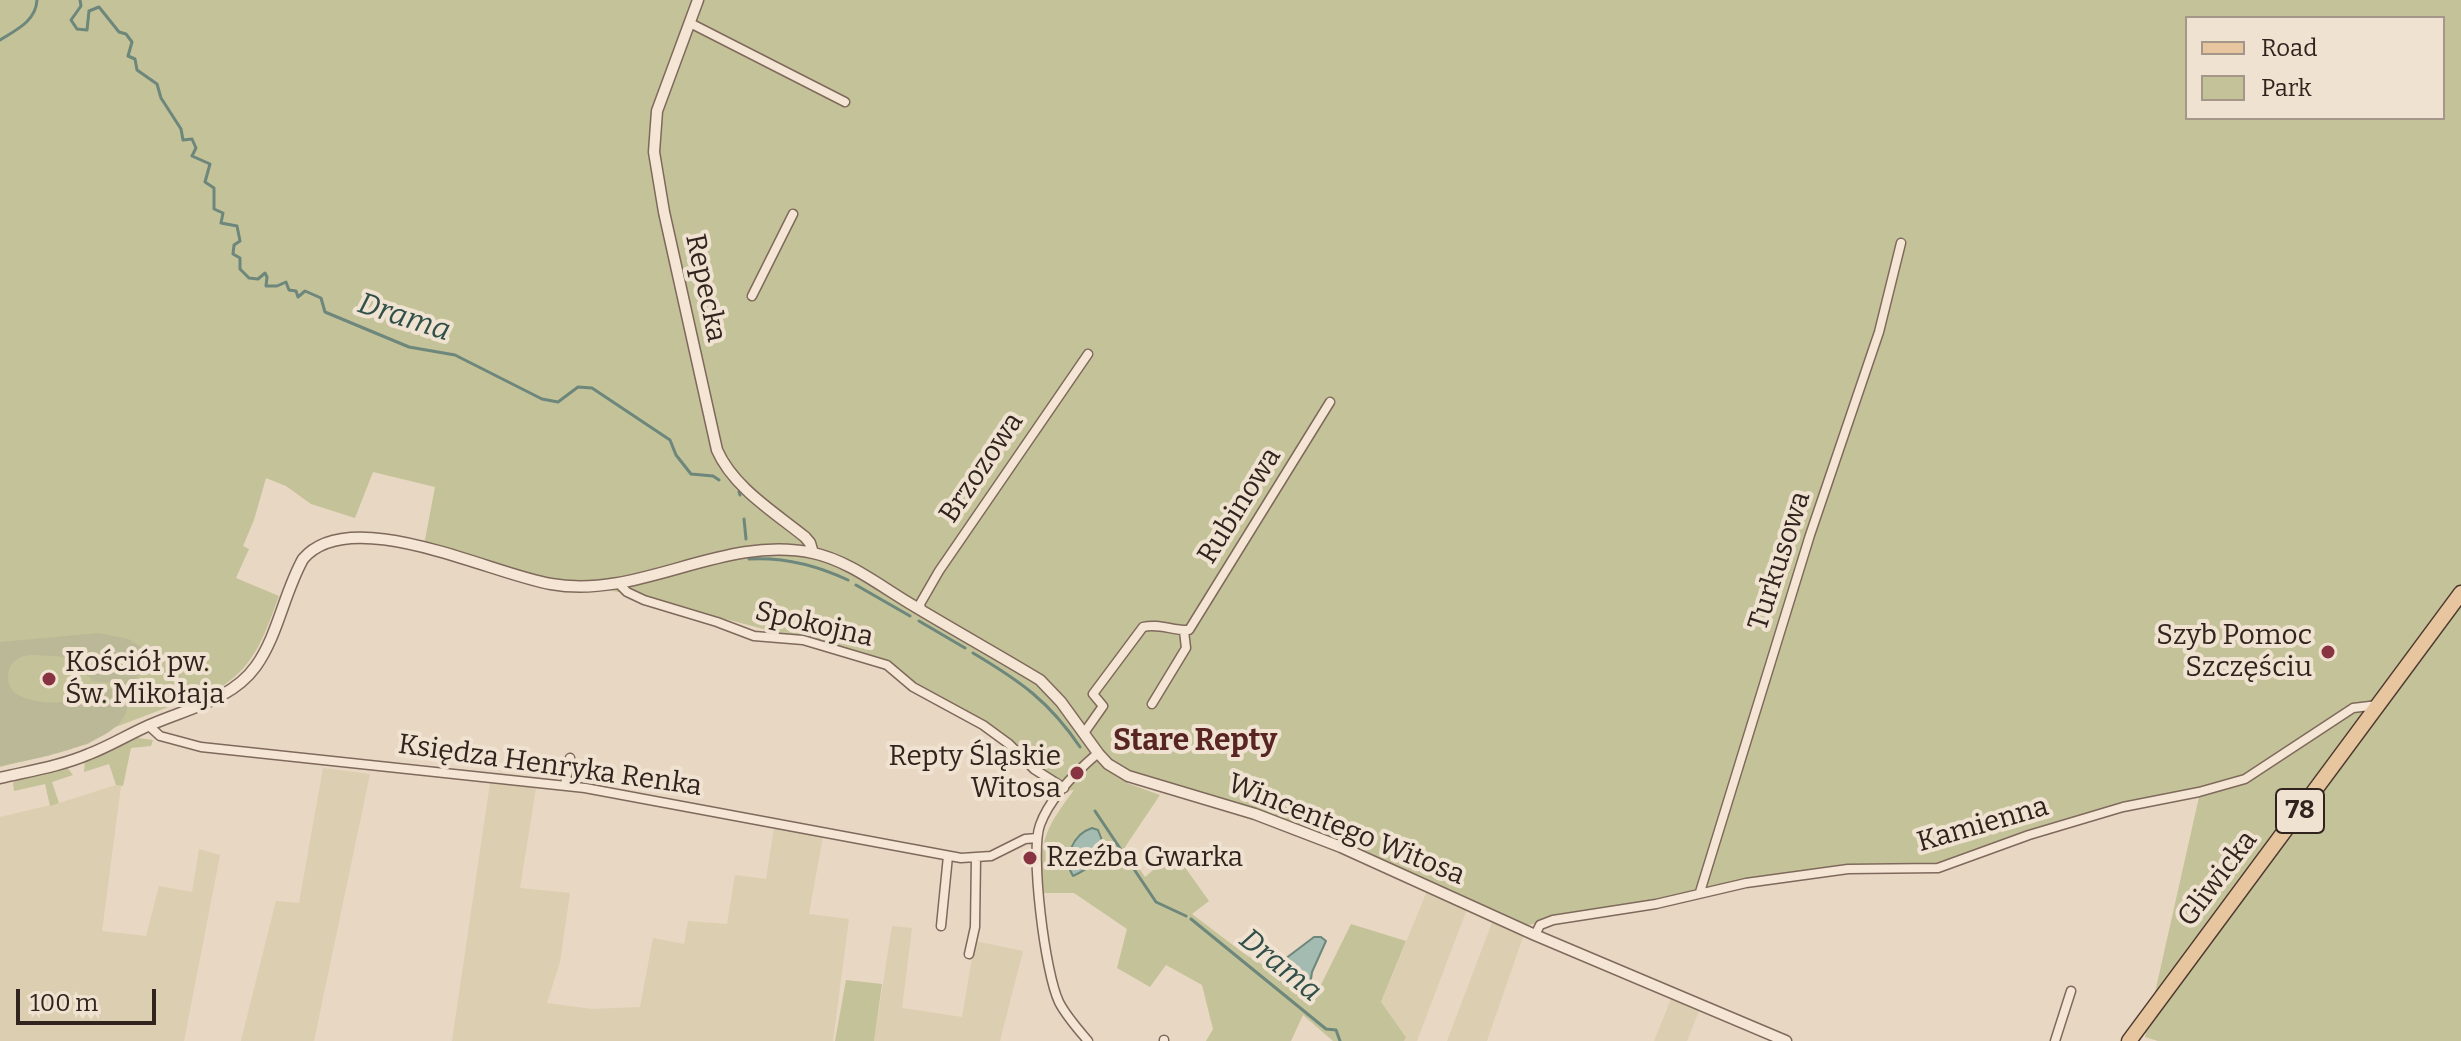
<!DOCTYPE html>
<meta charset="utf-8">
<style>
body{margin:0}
#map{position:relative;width:2461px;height:1041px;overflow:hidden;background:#e8d7c2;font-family:Bitter,serif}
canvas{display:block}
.legend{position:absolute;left:2185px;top:16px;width:260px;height:104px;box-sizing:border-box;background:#f0e2d1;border:2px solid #a49689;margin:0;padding:10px 14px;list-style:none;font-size:24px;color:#31241e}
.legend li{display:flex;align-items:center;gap:16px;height:40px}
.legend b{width:40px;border:2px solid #a49689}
.scale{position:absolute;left:16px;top:989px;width:140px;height:36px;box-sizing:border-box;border:4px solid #31241e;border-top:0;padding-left:10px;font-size:24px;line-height:28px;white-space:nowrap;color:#31241e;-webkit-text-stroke:6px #f0e2d1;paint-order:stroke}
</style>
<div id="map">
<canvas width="2461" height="1041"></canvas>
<ul class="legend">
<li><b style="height:10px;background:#e7c59e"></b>Road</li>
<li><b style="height:22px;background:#c4c298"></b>Park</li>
</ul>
<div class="scale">100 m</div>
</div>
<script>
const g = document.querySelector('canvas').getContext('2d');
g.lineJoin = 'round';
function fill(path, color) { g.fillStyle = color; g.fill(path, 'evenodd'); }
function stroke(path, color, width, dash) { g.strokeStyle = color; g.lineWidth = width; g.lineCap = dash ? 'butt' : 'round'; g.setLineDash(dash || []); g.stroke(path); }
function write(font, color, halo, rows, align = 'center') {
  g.font = font + ' Bitter,serif'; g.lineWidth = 8; g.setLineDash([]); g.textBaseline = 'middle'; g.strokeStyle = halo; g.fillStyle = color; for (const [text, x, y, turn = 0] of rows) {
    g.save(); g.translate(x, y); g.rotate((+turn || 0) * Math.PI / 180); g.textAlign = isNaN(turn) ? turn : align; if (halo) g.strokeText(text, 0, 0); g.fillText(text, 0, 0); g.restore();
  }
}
fill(new Path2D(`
 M323,768L370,774L314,1041H241L276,901L299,903Z
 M490,783L536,788L520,888L570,893L560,962L547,1003L592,1009L640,1007L653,938L684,944L688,921L727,924L735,875L766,879L774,828L823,836L809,914L849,919L833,1041H452Z
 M116,785L121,786L102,931L146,936L159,886L192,892L199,849L220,855L184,1041H0V817L59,803Z
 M1427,891L1467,909L1417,1041H1404L1406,1036L1381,1003Z
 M1493,920L1524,934L1487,1041H1447Z
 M892,926L912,928L902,1008L962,1017L975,941L1023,951L1000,1041H874Z
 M1671,999L1699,1011L1687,1041H1654Z`), '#dcceb1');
fill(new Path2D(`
 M0,0H2461V1041H2158L2145,1037L2199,797L2089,819L1948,867L1842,871L1786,877L1674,900L1528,925L1426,882L1149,780L1127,783L1160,795L1125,847L1145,877L1174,852L1209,901L1192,914L1246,955L1270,969L1312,1003L1351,924L1406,941L1381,1002L1406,1037L1404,1041H1333L1303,1015L1291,1041H1206L1213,1029L1202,985L1166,965L1150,987L1117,968L1127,929L1074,893H1044C1037,843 1045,829 1074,790L1066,791L970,718L892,673L824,645L631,594L558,582L424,545L435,487L373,472L355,518L311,504L286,486L266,478L254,520L243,546L249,549L236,578L279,596C265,633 256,665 221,687L113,728L88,744L0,767ZM2187,18H2443V118H2187Z
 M138,738L153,740L151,746L131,748L123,786L116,785L109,764L84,772L85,760L130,739Z
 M66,766L73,775L52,782L59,803L50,806L45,784L14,791L13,783L19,779Z
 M846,980L882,984L874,1041H835Z`), '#c4c298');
fill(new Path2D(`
 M99,633L128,639L141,647L145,663L133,685L92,681C83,665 72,656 52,656C44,656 29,653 21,657C4,664 4,689 20,696C41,705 75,707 90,688L129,690C128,697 128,708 125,715C110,746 31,760 0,766V642Z`), '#bab896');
const water = new Path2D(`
 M1092,828L1098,830L1105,848C1099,861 1086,870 1073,876C1062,859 1073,834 1092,828Z
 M1314,937H1321L1326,941L1312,972L1310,986L1302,988L1281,968V962Z`);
fill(water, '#a4bbb1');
stroke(water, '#6d877c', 2);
stroke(new Path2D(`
 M80,0L81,6L71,20L77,29L87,30L89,11L99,7L119,32L126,34L132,42L128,56L135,59L137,70L157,84L161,98L181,129L183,140L192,139L196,148L192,156L210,164L205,182L214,188V209L223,213L221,223L237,226L240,241L234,245L233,254L240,258V269L249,278L258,279L265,273L267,277L266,286H277L286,282L289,290L296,291L298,297L305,291L321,298L325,312L409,347L455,355L542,399L558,402L578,387L592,388L670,440L676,455L691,474L713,476L719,480
 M0,40C16,30 36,21 37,0
 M739,492L740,495
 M744,519L746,539
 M749,559C784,557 816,565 848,580
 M856,585L910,616
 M919,621L965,648
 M973,653C1020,681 1049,701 1080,747
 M1095,811L1156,902L1186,916
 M1191,919L1326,1029L1336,1030L1340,1041`), '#6d877c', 3);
const minor = new Path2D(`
 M690,23L845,102
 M752,296L793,214
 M619,584L627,592L644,600L717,622L754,636L803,640L887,665L913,687L983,725L1009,744L1034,769L1064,788
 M921,610L920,604L939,571L1088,354
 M1152,704L1186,648L1184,631
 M148,725L160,736L201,747L585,788L961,858L991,856L1025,839L1037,838
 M1084,733L1103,706L1093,694L1143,627C1159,623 1173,631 1189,630L1330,402
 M565,785L570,758
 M1700,892L1810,535L1879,332L1901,243
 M941,926L948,856
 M1535,935L1540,925L1553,920L1656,904L1746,883L1848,869L1938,868L2029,835L2123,807L2199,792L2245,779L2353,708L2378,705
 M969,954L975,927L976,858
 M1088,1041C1078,1029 1066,1016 1059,1002C1045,973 1030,853 1040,825C1050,797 1077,771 1098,753
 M1164,1041V1040
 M2055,1041L2071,991`);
const tertiary = new Path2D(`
 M698,0L657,111L654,152L664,212L717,450C733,487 774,512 805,537L810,543L813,553
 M0,778C30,771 61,766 89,754C110,746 129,734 150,725C186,709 232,700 256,666C278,635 284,593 303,559C350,503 491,574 551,584C640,600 722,534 813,553C847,560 879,585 909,603C952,629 997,654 1040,680L1061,702L1098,753L1108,764L1128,776L1255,814L1341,847L1535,935L1786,1041`);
const primary = new Path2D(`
 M2129,1041L2461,593`);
stroke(minor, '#7f695c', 11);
stroke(tertiary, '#7f695c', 13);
stroke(primary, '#4d3930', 17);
stroke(minor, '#f4e5d4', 8);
stroke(tertiary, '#f4e5d4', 10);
stroke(primary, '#e7c59e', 14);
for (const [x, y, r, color] of [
 [2328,652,8,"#873341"],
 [49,679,8,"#873341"],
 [1077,773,8,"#873341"],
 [1030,858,8,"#873341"]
]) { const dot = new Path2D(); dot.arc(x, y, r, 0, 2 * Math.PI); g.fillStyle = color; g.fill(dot); stroke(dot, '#f0e2d1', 3); }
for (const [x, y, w] of [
 [2300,811,48]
]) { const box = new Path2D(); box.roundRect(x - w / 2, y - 22, w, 44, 6); g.fillStyle = '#f0e2d1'; g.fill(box); stroke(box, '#31241e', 2); }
write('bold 26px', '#31241e', null, [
 ["78",2300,811]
]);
write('28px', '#31241e', '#f0e2d1', [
 ["Repecka",705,288,78],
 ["Brzozowa",982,468,-56],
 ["Rubinowa",1240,506,-58],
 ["Turkusowa",1780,561,-72],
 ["Spokojna",814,625,13],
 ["Księdza Henryka Renka",550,766,8],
 ["Kamienna",1983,825,-16],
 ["Wincentego Witosa",1346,830,22],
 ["Gliwicka",2218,879,-53]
]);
write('28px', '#31241e', '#f0e2d1', [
 ["Szyb Pomoc",2312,636],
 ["Szczęściu",2312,668],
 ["Kościół pw.",65,663,"left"],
 ["Św. Mikołaja",65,695,"left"],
 ["Repty Śląskie",1061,757],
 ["Witosa",1061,789],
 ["Rzeźba Gwarka",1046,858,"left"]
], 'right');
write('italic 30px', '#2f4f48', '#f0e2d1', [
 ["Drama",404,318,18],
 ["Drama",1280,966,39]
]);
write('bold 30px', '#582523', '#f0e2d1', [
 ["Stare Repty",1195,742]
]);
</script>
